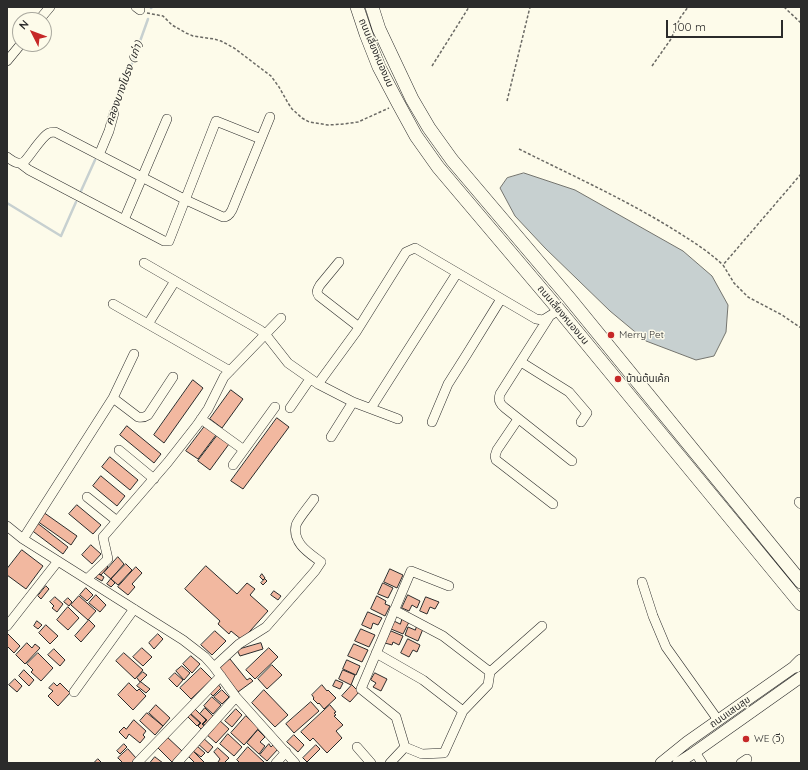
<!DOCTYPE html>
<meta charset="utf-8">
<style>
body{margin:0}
#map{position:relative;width:808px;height:770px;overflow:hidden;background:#fdfbea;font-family:Quicksand,sans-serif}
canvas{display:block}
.frame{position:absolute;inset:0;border:8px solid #2b2b2b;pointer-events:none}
.north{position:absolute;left:12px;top:12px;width:40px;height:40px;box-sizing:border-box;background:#fdfbea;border:1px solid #a9a89e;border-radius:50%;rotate:312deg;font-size:11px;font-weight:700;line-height:16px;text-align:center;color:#2b2b2b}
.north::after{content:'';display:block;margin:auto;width:14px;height:18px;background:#c62828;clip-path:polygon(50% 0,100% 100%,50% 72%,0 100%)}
.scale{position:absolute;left:666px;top:20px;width:117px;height:18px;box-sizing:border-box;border:2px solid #2b2b2b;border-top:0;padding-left:5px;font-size:12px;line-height:14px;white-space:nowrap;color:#2b2b2b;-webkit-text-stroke:3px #fdfbea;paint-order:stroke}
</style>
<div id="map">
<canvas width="808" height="770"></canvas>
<div class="frame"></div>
<div class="north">N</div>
<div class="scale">100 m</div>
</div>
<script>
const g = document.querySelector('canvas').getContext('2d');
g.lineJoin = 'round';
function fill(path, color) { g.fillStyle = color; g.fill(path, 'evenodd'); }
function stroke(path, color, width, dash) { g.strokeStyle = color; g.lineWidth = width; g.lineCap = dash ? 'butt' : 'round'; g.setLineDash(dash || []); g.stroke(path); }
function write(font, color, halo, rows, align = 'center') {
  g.font = font + ' Quicksand,"Noto Sans Thai",sans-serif'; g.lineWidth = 3; g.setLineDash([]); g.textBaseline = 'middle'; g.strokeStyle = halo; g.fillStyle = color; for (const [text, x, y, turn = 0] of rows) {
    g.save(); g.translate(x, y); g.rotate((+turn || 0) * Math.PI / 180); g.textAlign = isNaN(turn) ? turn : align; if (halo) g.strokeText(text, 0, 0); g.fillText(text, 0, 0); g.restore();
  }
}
const water = new Path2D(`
 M524,173L575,190L683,251L712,276L728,305L726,332L714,356L696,360L646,341L610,311L545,248L515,216L500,188L507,178Z`);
fill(water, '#c7d0d0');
stroke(water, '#74746e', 1);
stroke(new Path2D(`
 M151,8L152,7
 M115,111L148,19
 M81,191L95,160
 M7,203L61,236L76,202`), '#c7d0d0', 2.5);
const building = new Path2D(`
 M193,380L203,388L164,443L154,435Z
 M231,390L243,399L222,428L210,419Z
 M277,418L289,427L243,489L231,481Z
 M127,426L161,454L154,463L120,435Z
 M205,426L216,435L198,459L186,451Z
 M217,436L229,444L210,470L198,461Z
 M110,457L138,480L130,490L102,467Z
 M101,476L125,496L117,506L93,486Z
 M77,505L101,525L93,534L69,514Z
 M43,512L77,536L71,545L37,521Z
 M36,522L68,547L63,554L30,529Z
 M91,545L101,554L92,564L82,555Z
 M22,550L43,566L26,589L7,575V569Z
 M118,557L124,564L111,579L104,573Z
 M105,564L108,567L101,575L98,572Z
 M126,564L132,570L118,585L111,579Z
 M206,566L237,594L247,583L255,589L250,595L268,611L242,640L231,631L229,634L218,624L220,621L185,589Z
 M136,567L142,573L132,584L135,587L128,595L118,587Z
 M390,569L403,575L397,588L384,582Z
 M97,573L104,577L102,581L95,577Z
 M262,574L265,578L263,580L260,577Z
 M111,579L115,583L111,587L107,584Z
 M265,579L267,581L263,585L261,583Z
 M383,583L393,588L388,598L378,594Z
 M46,586L49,589L41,599L38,596Z
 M86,588L93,595L87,601L80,595Z
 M274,591L281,596L278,600L271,595Z
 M96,595L106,605L100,612L89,603Z
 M408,595L420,601L417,608L412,605L409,611L402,608Z
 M79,596L96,611L88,620L71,605Z
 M377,596L386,601L385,604L390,606L385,616L371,609Z
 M55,597L63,604L57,612L52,608L54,606L50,602Z
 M426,597L439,602L435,609L430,607L427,614L420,611Z
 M68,598L72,602L69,606L64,602Z
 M68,607L79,618L68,630L57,620Z
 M368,612L382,618L378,625L373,623L371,629L362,625Z
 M403,617L410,620L403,634L391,629L394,621L400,624Z
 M89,620L95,626L81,642L75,636Z
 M37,621L42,625L38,629L34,626Z
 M46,625L58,636L50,644L39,633Z
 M417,626L423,629L418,641L405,635L408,627L415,630Z
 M361,629L375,635L369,647L355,641Z
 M215,631L226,641L212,655L201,645Z
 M391,631L403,636L399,645L393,642L392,645L385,643Z
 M7,633L20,646L14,653L7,646Z
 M158,634L163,639L154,649L149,643Z
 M408,639L420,645L417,652L413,650L409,657L401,653Z
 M27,643L32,648L35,644L40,648L25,664L16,655Z
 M261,643L263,649L240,656L237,650Z
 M354,644L368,650L362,662L348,656Z
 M142,648L152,657L143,666L133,657Z
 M269,648L278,657L255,679L246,670Z
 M54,649L65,660L60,666L48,655Z
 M38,653L53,668L41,681L31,672L33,670L27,664Z
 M124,653L143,670L135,679L116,661Z
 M191,656L200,664L192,673L183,664Z
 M230,659L247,680L250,678L253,681L238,692L219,668Z
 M347,660L360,666L356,675L343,669Z
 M272,665L282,675L267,689L258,679Z
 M182,666L190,673L184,680L176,671Z
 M201,668L212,679L191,699L180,688Z
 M24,670L34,680L29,686L19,676Z
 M343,670L355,675L351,685L339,679Z
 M143,672L147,675L140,682L137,678Z
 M175,673L183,680L177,687L169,679Z
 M375,673L387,679L381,691L373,687L376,683L371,680Z
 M15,679L22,686L17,692L9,685Z
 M336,680L343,683L340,689L333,686Z
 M141,682L150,689L146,693L137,686Z
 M54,683L57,686L60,683L70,693L58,706L48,696L53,691L49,688Z
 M129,683L137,691L139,689L146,696L133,710L118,695Z
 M217,683L221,688L213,696L209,692Z
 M322,685L327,691L328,690L336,698L324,709L319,703L318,704L313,699L314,698L312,695Z
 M352,685L359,692L350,702L342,696Z
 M222,690L229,697L222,704L214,697Z
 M264,690L288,715L275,727L252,703Z
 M212,697L221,705L213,714L204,706Z
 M311,702L319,711L294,733L286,724Z
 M156,705L170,718L163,726L149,713Z
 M330,705L336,712L334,713L336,715L334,716L343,725L336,731L342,738L327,753L313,738L310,741L301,732Z
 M194,708L206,720L202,724L204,726L201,729L198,726L201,723L190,713Z
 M205,708L213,716L205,725L203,724L207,720L200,714Z
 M236,709L242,715L232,727L225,721Z
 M188,712L200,723L197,726L186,715Z
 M147,713L163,726L155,735L140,721Z
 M246,716L259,728L244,745L231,733Z
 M218,719L229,729L216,743L206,734Z
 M134,720L146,731L143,735L145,737L140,743L129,734L126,739L119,732L124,727L126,729Z
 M258,730L265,737L260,742L265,746L259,754L247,743Z
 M228,734L242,747L234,756L220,744Z
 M294,735L304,745L298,752L287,742Z
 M166,736L182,751L172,762L156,746Z
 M201,736L213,747L208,753L196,742Z
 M124,744L127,747L120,754L117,751Z
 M269,744L271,747L273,745L278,749L267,761L260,755Z
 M316,745L320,749L307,762L303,758Z
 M197,746L205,753L201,757L193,751Z
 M248,747L264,762L263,763H240L237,760Z
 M218,748L229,758L224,763H219L218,762L220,759L214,752Z
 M128,749L136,758L131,763H123L118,758Z
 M191,749L204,762L203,763H195L186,754Z
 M155,757L163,763H150Z
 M98,759L102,763H94Z`);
fill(building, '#f2b8a0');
stroke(building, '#2b2b2b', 1);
const minor = new Path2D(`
 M136,7L140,10
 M39,20L50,7
 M7,61L21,44
 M99,155L109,131L114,113
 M7,157C13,161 17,165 24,162C31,155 41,137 49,133C51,132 53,132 55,132L186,200L223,217C228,217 230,214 232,210L270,117
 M21,164L29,170L164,241H169L216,121L261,139
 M124,220L167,119
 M339,262L320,285C317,290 316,292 319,296L359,327
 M144,263L260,330L266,335L288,363L318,384L353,402L398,419
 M113,304L230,371
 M549,317L500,394C498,401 500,404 505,408L572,461
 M148,324L175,281
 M521,362L569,392L587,413L581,422
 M318,384L356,332L406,252L415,248L536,319L543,320L559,310
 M113,398L138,417C142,418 145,417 148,415L173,377
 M290,408L310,379
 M371,408L457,273
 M201,419L244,450
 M518,419L497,450L495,456L496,460L500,463L553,504
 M432,422L448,384L467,354L501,299
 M331,437L353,402
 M119,450L154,479
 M233,465L275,407
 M87,497L117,521
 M799,502L801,504
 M7,526L23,539L183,640L205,657L214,667L236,697L295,763
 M23,539L113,398L134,354
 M87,579L108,559L103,537L168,462L197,425L208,409L224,377L281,318
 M642,582L653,616L666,647L718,720
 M394,610L443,636L490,672
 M7,626L58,561
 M376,653L423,680L463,711
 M214,667L239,644L266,627L315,571L321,562C309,553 292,543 296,525C298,519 310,505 314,499
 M74,692L134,609
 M357,747L371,763
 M405,747L396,717L361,689L411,571L449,586
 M695,752L702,763
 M137,763L221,676
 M177,763L236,697
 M276,763L286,752
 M390,763L405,747L422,754L444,753L463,711L488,685L490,672L542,626
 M741,763L747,759`);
const major = new Path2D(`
 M661,763L687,742L801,662
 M678,763L695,752L801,677`);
const highway = new Path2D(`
 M357,7L366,34L379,67L398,103L416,136L438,167L559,310L801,604
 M372,7L379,29L412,99L429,128L452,160L570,299L801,582
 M796,666L801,661`);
stroke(minor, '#2b2b2b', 10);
stroke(major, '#2b2b2b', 12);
stroke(highway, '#2b2b2b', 14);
stroke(new Path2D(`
 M784,7L801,23
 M147,13L163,16L172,25L186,33L193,36L214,39L221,41L234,48L271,76L279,87L288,103L292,109L302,118L309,122L328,125L344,124L358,122L389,108
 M432,66L469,7
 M652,66L671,39L680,18L688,7
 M507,101L530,7
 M519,149C569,174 620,197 668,226C687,238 706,249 723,265
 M801,174L723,265L734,283L748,297L782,315L801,328`), '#6a6964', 1.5, [3, 2]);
stroke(minor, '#fdfbea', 9);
stroke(major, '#fdfbea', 11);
stroke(highway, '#fdfbea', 13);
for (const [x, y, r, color] of [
 [611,335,4,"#c62828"],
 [618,379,4,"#c62828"],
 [746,739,4,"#c62828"]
]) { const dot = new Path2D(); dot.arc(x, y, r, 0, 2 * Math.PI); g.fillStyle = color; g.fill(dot); stroke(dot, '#fdfbea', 1.5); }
write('10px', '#2b2b2b', '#fdfbea', [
 ["ถนนเลี่ยงหนองมน",376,53,67],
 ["ถนนเลี่ยงหนองมน",563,315,50],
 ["ถนนแสนสุข",730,712,-35]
]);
write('10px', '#2b2b2b', '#fdfbea', [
 ["Merry Pet",619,335],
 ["บ้านต้นเค้ก",626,379],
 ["WE (วี)",754,739]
], 'left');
write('italic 11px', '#2b2b2b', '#fdfbea', [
 ["คลองบางโปรง (เก่า)",124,83,-70]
]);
</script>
